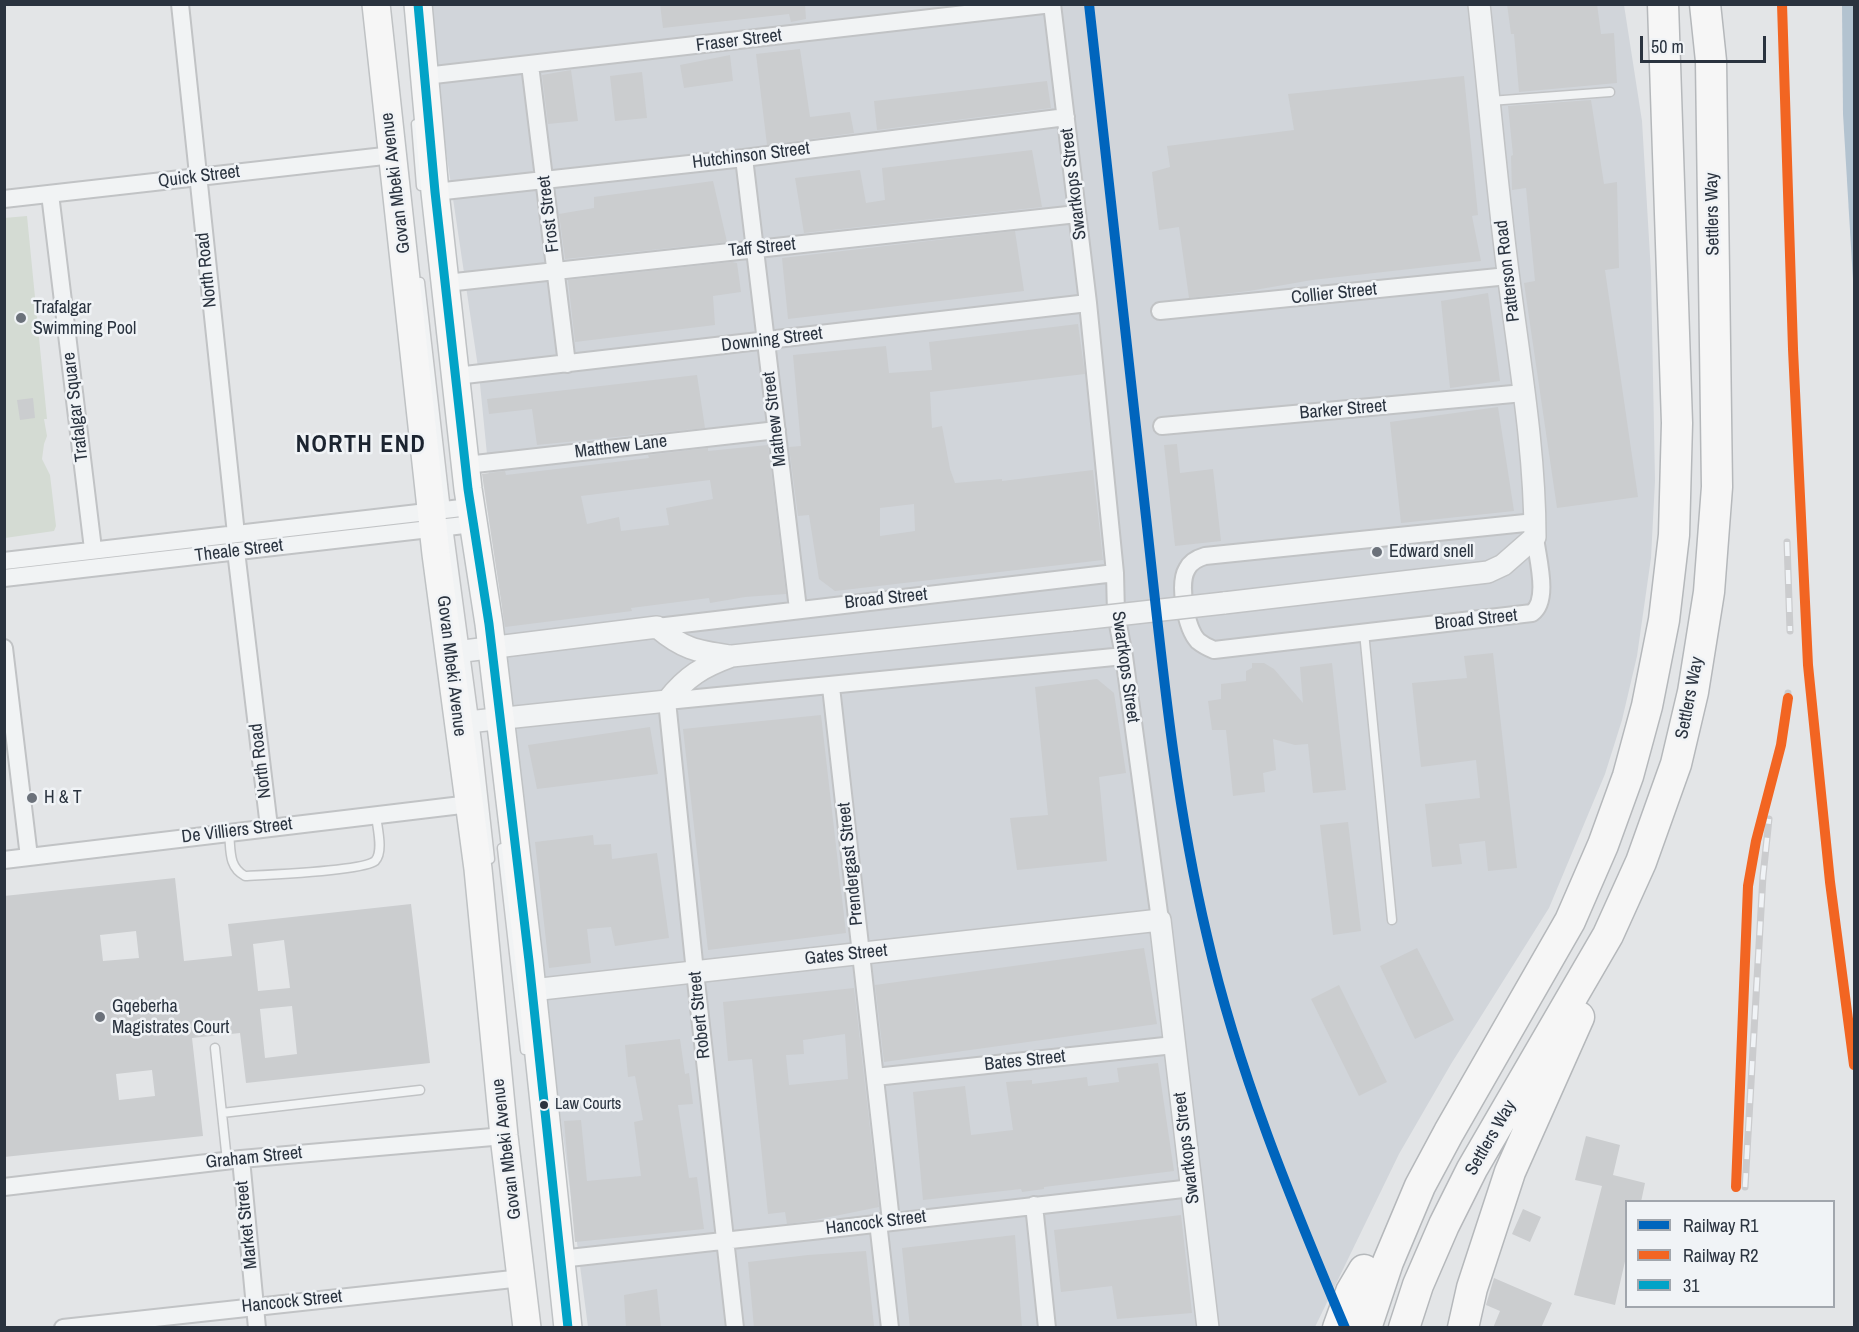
<!DOCTYPE html>
<style>
body{margin:0}
#map{position:relative;width:1859px;height:1332px;overflow:hidden;background:#e3e5e7;font-family:"Archivo Narrow",sans-serif}
canvas{display:block}
.frame{position:absolute;inset:0;border:6px solid #2a333f;pointer-events:none}
.legend{position:absolute;left:1625px;top:1200px;width:210px;height:108px;box-sizing:border-box;background:#f0f3f6;border:2px solid #a1a6ad;margin:0;padding:8px 10px;list-style:none;font-size:18px;color:#2a333f}
.legend li{display:flex;align-items:center;gap:12px;height:30px}
.legend b{width:30px;border:2px solid #a1a6ad}
.scale{position:absolute;left:1640px;top:36px;width:126px;height:27px;box-sizing:border-box;border:3px solid #2a333f;border-top:0;padding-left:8px;font-size:18px;line-height:21px;white-space:nowrap;color:#2a333f;-webkit-text-stroke:4px #f0f3f6;paint-order:stroke}
</style>
<div id="map">
<canvas width="1859" height="1332"></canvas>
<div class="frame"></div>
<ul class="legend">
<li><b style="height:8px;background:#0065bd"></b>Railway R1</li>
<li><b style="height:8px;background:#f26522"></b>Railway R2</li>
<li><b style="height:8px;background:#02a3c7"></b>31</li>
</ul>
<div class="scale">50 m</div>
</div>
<script>
const g = document.querySelector('canvas').getContext('2d');
g.lineJoin = 'round';
function fill(path, color) { g.fillStyle = color; g.fill(path, 'evenodd'); }
function stroke(path, color, width, dash) { g.strokeStyle = color; g.lineWidth = width; g.lineCap = dash ? 'butt' : 'round'; g.setLineDash(dash || []); g.stroke(path); }
function write(font, color, halo, rows, align = 'center') {
  g.font = font + ' "Archivo Narrow",sans-serif'; g.lineWidth = 5; g.setLineDash([]); g.textBaseline = 'middle'; g.strokeStyle = halo; g.fillStyle = color; for (const [text, x, y, turn = 0] of rows) {
    g.save(); g.translate(x, y); g.rotate((+turn || 0) * Math.PI / 180); g.textAlign = isNaN(turn) ? turn : align; if (halo) g.strokeText(text, 0, 0); g.fillText(text, 0, 0); g.restore();
  }
}
fill(new Path2D(`
 M428,5H1624L1642,121L1651,273L1655,481L1651,558L1637,656L1622,720L1605,774L1549,908L1451,1064L1399,1154L1315,1327H588L543,982L514,726L479,374L435,77Z`), '#d1d5da');
fill(new Path2D(`
 M27,216L47,419H44L47,436L44,444L42,459L50,475L56,526L54,531L5,538L4,218Z`), '#d4dbd3');
fill(new Path2D(`
 M1842,5H1854V297L1843,114Z`), '#b3c3d0');
fill(new Path2D(`
 M660,4H805L806,19L791,22L789,14L663,28Z
 M1507,4H1597L1601,34L1614,33L1617,83L1519,92L1514,34H1511Z
 M800,49L810,117L850,112L854,133L767,145L756,54Z
 M730,55L733,81L684,88L680,65Z
 M571,70L578,121L548,124L542,75Z
 M642,72L647,118L615,121L610,76Z
 M1464,76L1478,215L1472,216L1481,261L1312,280L1249,291L1189,298L1179,227L1159,230L1152,172L1170,167L1167,146L1294,130L1288,94Z
 M1047,81L1051,108L877,130L874,101Z
 M1591,100L1604,184L1617,182L1619,268L1605,270L1638,497L1557,508L1524,283L1535,281L1526,188L1512,190L1511,156L1513,155L1508,106Z
 M1032,150L1042,207L804,233L795,178L860,170L866,203L885,200L882,168Z
 M713,181L727,242L565,259L559,214L594,208V197Z
 M1015,231L1024,291L788,319L782,258Z
 M732,262L737,263L741,292L713,296L715,325L575,342L568,280Z
 M1488,293L1500,381L1450,388L1441,301Z
 M1078,324L1085,374L930,392L932,428L942,426L950,469L955,483L1002,479V481L1093,470L1103,560L835,591L819,579L809,515L798,516L789,447L801,446L793,355L886,346L889,373L932,370L929,342ZM914,504L915,531L880,536V508Z
 M697,375L705,428L537,445L532,409L489,414L487,399Z
 M33,398L35,418L20,420L17,400Z
 M1498,407L1514,511L1401,523L1390,422Z
 M1177,444L1180,473L1213,469L1221,541L1175,546L1164,445Z
 M768,445L786,594L745,597L710,603L709,598L631,608L632,611L505,627L482,474L505,471L506,475L649,458L648,455L708,448V451ZM710,480L713,499L666,508L669,525L621,531L619,517L587,524L581,496Z
 M1493,653L1517,868L1488,871L1485,841L1459,844L1462,864L1432,867L1425,804L1480,798L1476,760L1421,767L1412,683L1467,678L1464,656Z
 M1252,663H1264L1274,669L1303,703L1300,667L1332,663L1346,790L1313,793L1308,744L1295,745L1273,739L1276,770L1263,773L1265,792L1233,796L1226,730H1212L1208,701L1221,699V684L1246,681V671L1252,668Z
 M1097,679L1114,693L1126,773L1099,777L1107,861L1017,870L1010,818L1048,815L1035,687Z
 M821,715L846,933L708,950L683,729Z
 M650,727L658,774L537,789L528,745Z
 M1348,822L1361,931L1333,935L1320,825Z
 M593,835L594,845L611,844L612,859L657,853L669,938L615,946L611,927L587,929L591,963L549,968L535,842Z
 M175,878L184,961L232,956L228,924L411,904L430,1063L246,1083L240,1033L192,1038L203,1136L4,1157V896ZM136,931L139,958L103,961L100,935ZM284,940L290,988L258,991L253,944ZM292,1006L297,1054L265,1058L260,1009ZM152,1070L155,1096L119,1100L116,1074Z
 M1144,948L1157,1024L884,1062L875,985Z
 M1417,948L1454,1020L1415,1039L1380,966Z
 M1339,985L1387,1082L1359,1096L1311,999Z
 M854,988L879,1207L815,1220L787,1224L785,1212L768,1214L752,1059L728,1061L723,1002ZM845,1034L848,1079L789,1085L786,1055L804,1054L803,1040Z
 M680,1039L685,1074L689,1073L693,1104L678,1105L689,1178L697,1177L704,1229L575,1242L564,1121L581,1120L587,1181L641,1176L634,1122L643,1120L635,1076L628,1077L625,1045Z
 M1158,1063L1174,1171L1044,1187V1189L1022,1192L1021,1189L923,1200L913,1092L965,1086L971,1135L1013,1130L1006,1082L1032,1080V1084L1087,1077L1088,1086L1119,1082L1117,1068Z
 M1586,1136L1620,1145L1613,1175L1645,1183L1641,1202H1626V1257L1615,1305L1574,1295L1602,1186L1575,1180Z
 M1523,1209L1541,1217L1530,1242L1512,1234Z
 M1181,1215L1192,1313L1117,1319L1112,1286L1061,1292L1054,1230Z
 M1015,1235L1022,1328H910L902,1248Z
 M866,1251L874,1326L857,1328H754L748,1262L808,1255Z
 M1494,1278L1552,1303L1541,1328H1493L1500,1311L1486,1305Z
 M657,1289L661,1328H626L624,1295Z`), '#cbcdcf');
const service = new Path2D(`
 M1490,101L1610,92
 M416,124L421,186
 M420,282L446,511
 M448,526L477,742L490,859
 M1364,632L1392,920
 M229,833C231,850 228,867 245,876C265,875 363,871 375,861C384,852 377,827 376,815
 M502,848L525,1050
 M215,1048L227,1161
 M222,1113L420,1090`);
const minor = new Path2D(`
 M180,4L236,534
 M1052,4L1088,303L1115,573L1116,614L1124,656L1160,920
 M530,65L567,364
 M425,76L1052,4
 M744,158L798,609
 M435,192L744,158L1066,117
 M50,194L93,549
 M4,199L393,155
 M446,283L1077,214
 M1160,311L1508,276
 M456,376L1088,303
 M1162,426L1524,393
 M466,465L777,430
 M1535,522L1205,556C1198,558 1191,561 1187,569C1178,584 1186,628 1198,641C1203,645 1209,648 1214,650L1532,613C1550,600 1537,557 1535,537
 M236,551L269,827
 M4,561L470,507
 M4,578L473,524
 M657,627L1115,573
 M4,648L29,857
 M831,687L891,1221
 M4,860L470,804
 M875,1077L1174,1045
 M241,1159L257,1328
 M4,1187L241,1159L504,1136
 M1034,1205L1047,1328
 M878,1222L890,1328
 M560,1259C771,1237 981,1211 1192,1188
 M63,1328L522,1278
 M735,1328L695,972L667,701L1124,656`);
const tertiary = new Path2D(`
 M1224,603L1488,572L1503,565L1535,537C1535,451 1520,365 1509,280C1497,188 1489,96 1479,4
 M448,653L657,627C683,649 696,651 729,656
 M458,723L667,701C687,676 702,667 732,656L1072,620
 M532,990L1160,920L1208,1328`);
const primary = new Path2D(`
 M376,4L436,554L478,869L504,1136L527,1328
 M418,4L435,192L468,489L489,624L529,961L568,1328`);
const motorway = new Path2D(`
 M1338,1328L1351,1292L1364,1270
 M1366,1328L1388,1262L1420,1186L1449,1132L1570,921L1603,845L1628,776L1647,706L1664,620L1674,535L1677,423L1663,4
 M1404,1328L1418,1285L1444,1225L1472,1169L1608,935L1641,862L1676,764L1693,692L1709,592L1717,487L1711,61L1705,4
 M1463,1328L1472,1288L1510,1172L1579,1017`);
stroke(service, '#c1c3c5', 11);
stroke(minor, '#c1c3c5', 20);
stroke(tertiary, '#c1c3c5', 24);
stroke(primary, '#bfc2c4', 30);
stroke(motorway, '#b5b8bb', 33);
stroke(service, '#f1f3f4', 8);
stroke(minor, '#f1f3f4', 16);
stroke(tertiary, '#f1f3f4', 21);
stroke(primary, '#f6f6f6', 27);
stroke(motorway, '#f6f6f6', 30);
const rail = new Path2D(`
 M1782,4L1793,349L1808,665L1830,882L1854,1065
 M1787,542L1790,631
 M1736,1187L1748,886L1756,841L1781,745L1788,693
 M1745,1187L1763,876L1769,819`);
stroke(rail, '#cbccce', 7);
stroke(rail, '#f0f3f6', 4.5, [14]);
const tertiaryBridge = new Path2D(`
 M1072,620L1224,603`);
stroke(tertiaryBridge, '#c1c3c5', 24, []);
stroke(tertiaryBridge, '#f1f3f4', 21);
stroke(new Path2D(`
 M418,4L435,192L468,489L489,624L529,961L568,1328`), '#02a3c7', 9);
stroke(new Path2D(`
 M1089,4C1109,178 1127,352 1147,526C1162,663 1175,801 1207,936C1238,1072 1291,1200 1345,1328`), '#0065bd', 10);
stroke(new Path2D(`
 M1782,4L1793,349L1808,665L1830,882L1854,1065
 M1736,1187L1748,886L1756,841L1781,745L1788,698`), '#f26522', 10);
for (const [x, y, r, color] of [
 [21,318,6,"#6b717a"],
 [1377,552,6,"#6b717a"],
 [32,798,6,"#6b717a"],
 [100,1017,6,"#6b717a"],
 [544,1105,5,"#2a333f"]
]) { const dot = new Path2D(); dot.arc(x, y, r, 0, 2 * Math.PI); g.fillStyle = color; g.fill(dot); stroke(dot, '#f0f3f6', 2); }
write('16px', '#2a333f', '#f0f3f6', [
 ["Law Courts",555,1105]
], 'left');
write('18px', '#2a333f', '#f0f3f6', [
 ["Fraser Street",739,41,-7],
 ["Hutchinson Street",751,156,-7],
 ["Quick Street",199,177,-7],
 ["Govan Mbeki Avenue",396,183,-97],
 ["Swartkops Street",1074,184,-97],
 ["Frost Street",549,214,-97],
 ["Settlers Way",1713,214,-91],
 ["Taff Street",762,248,-6],
 ["North Road",207,270,-96],
 ["Patterson Road",1508,271,-97],
 ["Collier Street",1334,294,-6],
 ["Downing Street",772,340,-7],
 ["Trafalgar Square",76,407,-97],
 ["Barker Street",1343,410,-5],
 ["Mathew Street",775,419,-97],
 ["Matthew Lane",621,447,-7],
 ["Theale Street",239,551,-7],
 ["Broad Street",886,599,-6],
 ["Broad Street",1476,620,-6],
 ["Govan Mbeki Avenue",451,666,83],
 ["Swartkops Street",1125,667,82],
 ["Settlers Way",1690,698,-79],
 ["North Road",261,761,-97],
 ["De Villiers Street",237,831,-7],
 ["Prendergast Street",851,864,-96],
 ["Gates Street",846,955,-6],
 ["Robert Street",700,1015,-96],
 ["Bates Street",1025,1061,-6],
 ["Settlers Way",1491,1138,-60],
 ["Swartkops Street",1187,1148,-97],
 ["Govan Mbeki Avenue",507,1149,-97],
 ["Graham Street",254,1158,-6],
 ["Hancock Street",876,1223,-7],
 ["Market Street",247,1225,-96],
 ["Hancock Street",292,1302,-6]
]);
write('18px', '#2a333f', '#f0f3f6', [
 ["Trafalgar",33,308],
 ["Swimming Pool",33,329],
 ["Edward snell",1389,552],
 ["H & T",44,798],
 ["Gqeberha",112,1007],
 ["Magistrates Court",112,1028]
], 'left');
g.letterSpacing = '1.5px';
write('bold 24px', '#1c2430', '#f0f3f6', [
 ["NORTH END",361,446]
]);
g.letterSpacing = '0px';
</script>
